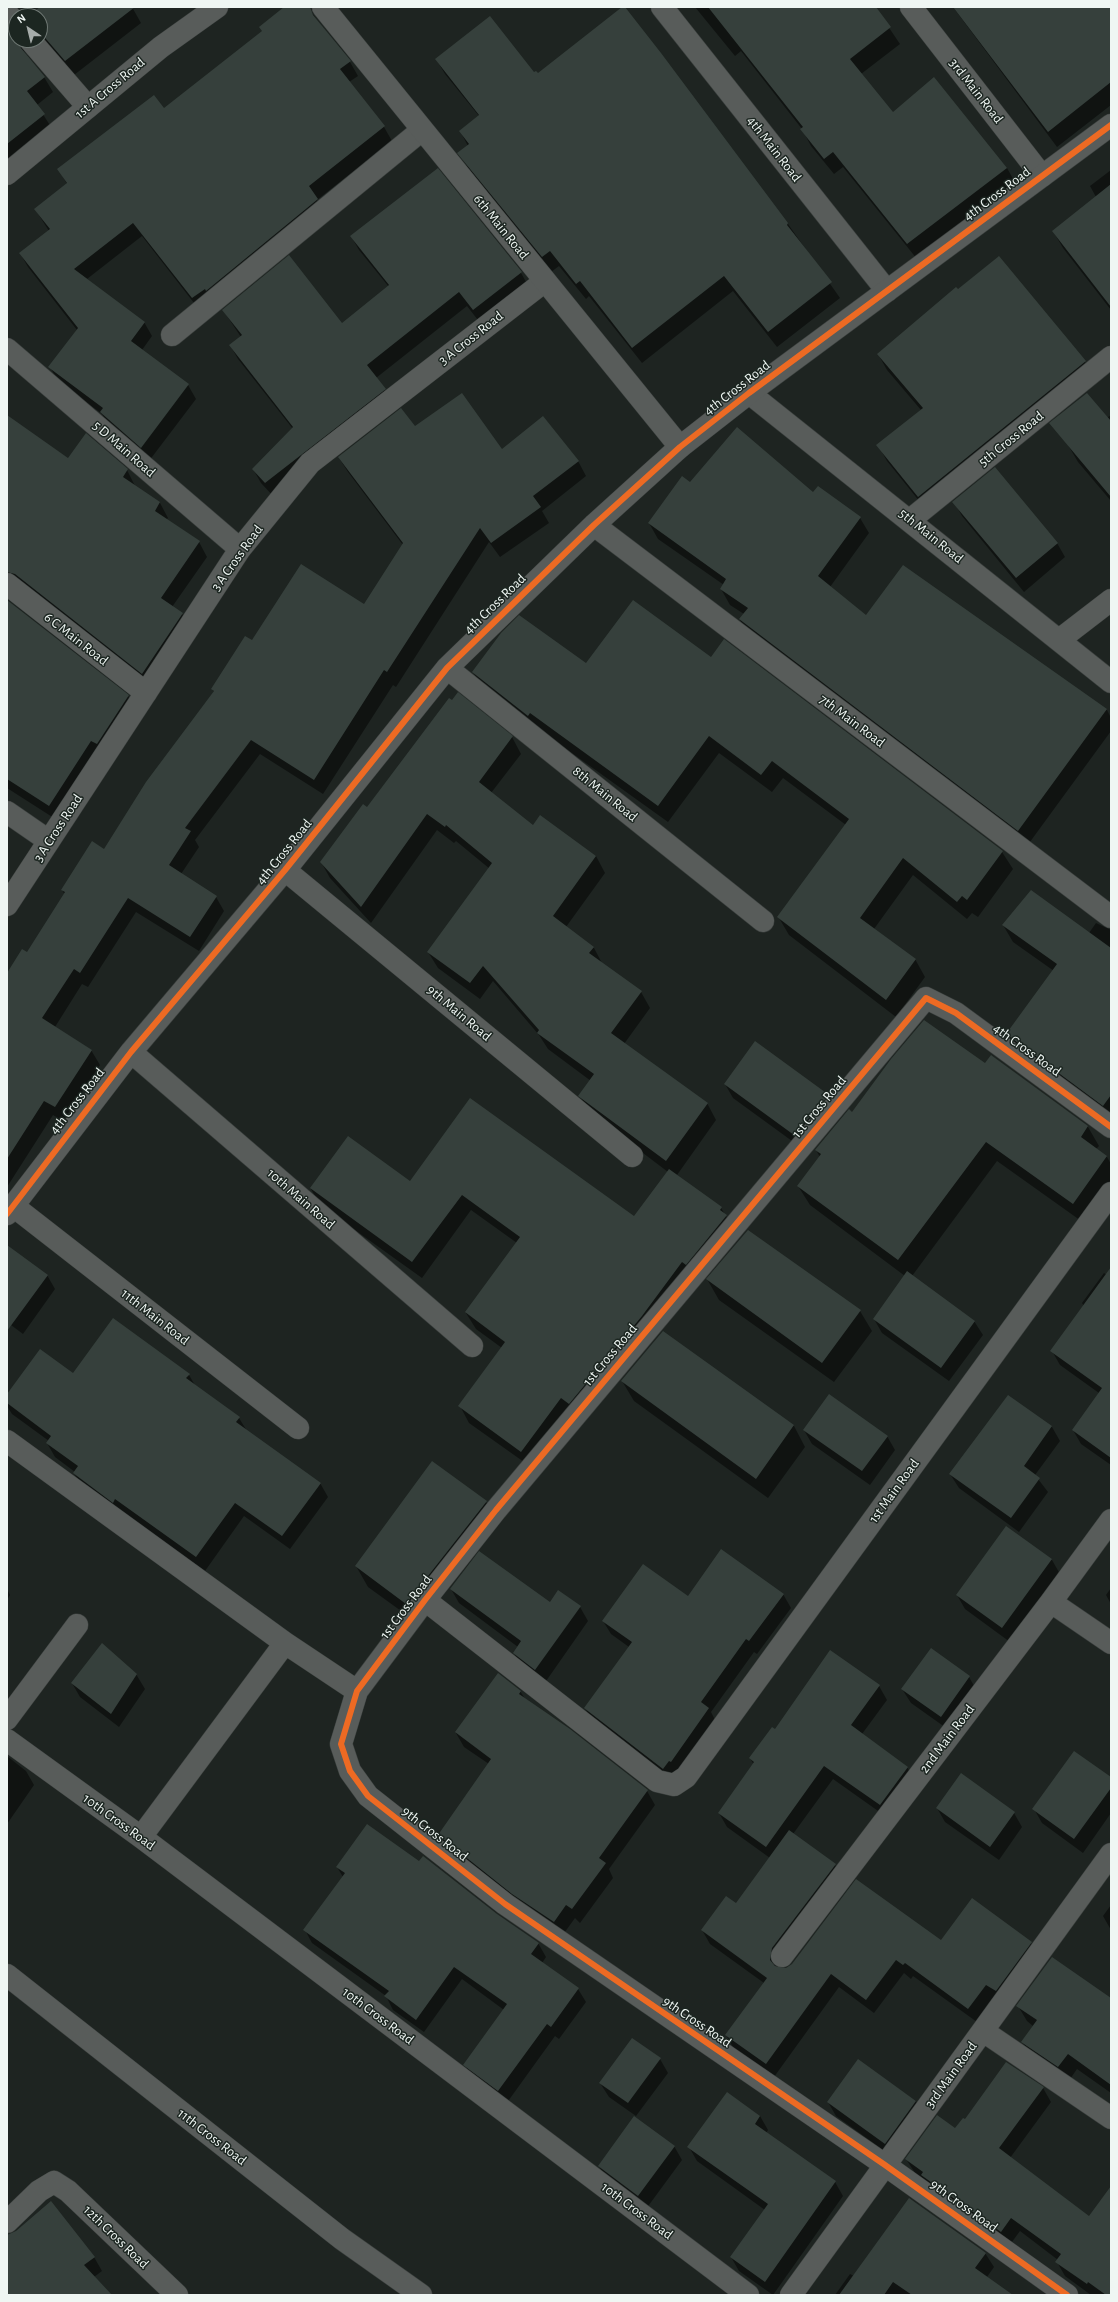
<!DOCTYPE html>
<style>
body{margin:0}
#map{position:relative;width:1118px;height:2302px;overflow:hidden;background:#1e2421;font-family:"Alegreya Sans",sans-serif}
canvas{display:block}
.frame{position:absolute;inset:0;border:8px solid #eff6f3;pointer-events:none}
.north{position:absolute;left:8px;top:8px;width:40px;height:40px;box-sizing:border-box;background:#1c2621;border:1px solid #707975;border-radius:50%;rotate:325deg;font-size:11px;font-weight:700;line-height:16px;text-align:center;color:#eff6f3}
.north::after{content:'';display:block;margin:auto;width:14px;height:18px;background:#a6acaa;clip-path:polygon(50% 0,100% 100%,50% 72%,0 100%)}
</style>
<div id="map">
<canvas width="1118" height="2302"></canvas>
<div class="frame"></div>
<div class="north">N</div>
</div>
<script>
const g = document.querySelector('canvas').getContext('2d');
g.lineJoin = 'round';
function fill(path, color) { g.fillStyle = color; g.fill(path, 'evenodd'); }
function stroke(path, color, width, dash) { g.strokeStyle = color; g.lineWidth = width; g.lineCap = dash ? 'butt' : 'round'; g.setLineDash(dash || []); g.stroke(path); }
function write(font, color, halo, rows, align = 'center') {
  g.font = font + ' "Alegreya Sans",sans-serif'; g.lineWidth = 3; g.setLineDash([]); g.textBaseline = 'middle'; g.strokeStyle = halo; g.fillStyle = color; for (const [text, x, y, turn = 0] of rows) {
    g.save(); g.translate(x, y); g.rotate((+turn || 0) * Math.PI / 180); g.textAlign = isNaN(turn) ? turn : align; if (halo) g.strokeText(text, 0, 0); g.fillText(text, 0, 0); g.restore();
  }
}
fill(new Path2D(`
 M41,7H132L141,23L74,75L40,40V16H30Z
 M286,7H307L350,62L358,76L349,82L384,127L392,141L317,200L325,213L201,312L142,236L87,279L144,322L152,336L142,350L188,385L196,399L149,461L109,426L102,414L58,381L50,367L77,330L28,267L20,253L49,231L35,209L67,184L59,170L164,110L263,31Z
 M695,7H875L900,44L861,74L893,113L1007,168L1016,184L917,259L843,167L834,174L811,146L802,129L741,51L735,56Z
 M953,7H1111V105L1057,147Z
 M7,34L19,40L27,57L44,77L53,92L37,105L53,130L7,165Z
 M436,59L534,74L788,224L840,298L777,347L733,291L642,363L589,296L586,299L559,266L551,272L468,168L459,153L468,146L460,131L479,116L445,74Z
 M438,170L521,273L529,287L481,324L467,306L376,378L393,403L274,497L261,483L253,469L293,429L238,359L230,345L241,337L223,310L342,324L389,287L359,250L351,236Z
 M1111,170V310L1063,248L1053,231L1096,197L1090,186Z
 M998,257L1085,362L1095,377L928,512L887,461L878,445L921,410L887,370L878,354Z
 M1111,415V501L1078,462L1068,445Z
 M7,417L69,459L127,470L135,486L160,503L168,518L166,520L199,542L207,557L172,607L182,614L191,629L151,688L7,590Z
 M415,427L501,450L578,461L586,476L542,511L549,523L500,557L489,542L396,687L393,685L323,794L260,754L195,840L199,847L181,874L216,897L224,911L199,951L136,912L88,987L82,984L55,1027L91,1050L100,1065L63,1121L53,1115L7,1187V975L27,953L65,895L62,890L104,850L214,692L212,689L253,642L364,606L403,545L348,472L339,458Z
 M690,483L813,494L860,518L869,533L830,587L866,617L903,566L1107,710L1111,718V731L1027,846L749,635L740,620L744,614L730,605L721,589L724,585L658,539L649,523Z
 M954,502L1057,543L1065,557L1024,592L962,516Z
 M7,601L128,696L136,710L57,820L7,788Z
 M711,658L1002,852L1013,869L978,917L972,913L967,919L913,875L874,929L915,959L925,977L896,1017L789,935L779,918L846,825L783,778L772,792L719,753L668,822L484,690L473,672Z
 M512,737L521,754L491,793L533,827L596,856L605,873L566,927L594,948L603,965L641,992L650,1008L624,1044L707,1103L716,1120L677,1175L721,1208L736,1232L531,1467L469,1423L460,1406L502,1348L476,1329L466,1313L517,1243L471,1210L422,1278L320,1205L311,1189L410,1182L635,1218L668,1172L589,1112L580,1096L591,1081L548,1049L539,1035L493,981L480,999L438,968L428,952L490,869L456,841L454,843L437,830L371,923L330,878L321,862L367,808Z
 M1096,923L1111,930V1121L1017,1052L1007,1034L1054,971L1013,942L1003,925L1089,933Z
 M992,1056L1088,1127L1099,1146L1096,1149L1107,1157L1111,1164V1185L1084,1223L997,1161L912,1276L974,1321L983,1335L949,1381L882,1333L874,1319L905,1276L810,1205L798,1186L820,1157L816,1150L853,1113L985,1065Z
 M725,1084L828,1095L836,1109L803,1149L733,1098Z
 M7,1258L47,1275L55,1289L23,1334L7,1322Z
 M1104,1273L1111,1278V1465L1081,1444L1073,1430L1099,1393L1060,1365L1052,1351L1084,1306L1082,1303Z
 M707,1279L860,1311L872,1331L834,1382L719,1300Z
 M663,1332L794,1426L805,1447L768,1498L634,1401L622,1381Z
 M73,1375H189L196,1387L239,1418L247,1431L320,1483L328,1497L290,1549L244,1516L205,1571L123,1513L82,1487L74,1473L75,1472L55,1457L47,1443L49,1441L12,1414L7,1406V1396Z
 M1008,1396L1052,1427L1060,1441L1035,1475L1048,1492L1019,1532L959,1488L950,1474Z
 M804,1430L887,1436L895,1450L870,1485L812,1444Z
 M486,1502L498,1522L419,1624L368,1587L356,1566Z
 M1006,1527L1052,1560L1060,1574L1010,1642L965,1609L957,1595Z
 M1111,1588V1604L1106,1595Z
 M7,1589L10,1595L7,1600Z
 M451,1589L580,1607L588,1621L544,1684L522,1667L514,1653L518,1647L459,1603Z
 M783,1594L791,1608L757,1654L754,1652L711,1712L716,1722L670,1782L593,1722L585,1708L629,1647L611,1634L603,1621L688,1598Z
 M931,1650L969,1677L977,1691L949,1730L911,1703L902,1689Z
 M136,1674L145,1689L119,1727L80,1697L72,1683Z
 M879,1686L887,1700L862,1734L907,1767L915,1781L888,1818L833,1779L793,1834L835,1865L843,1879L780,1963L779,1968L787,1969L941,1942L1031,1943L1039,1957L977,2022L913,1976L911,1979L904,1973L874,2013L839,1987L774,2077L734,2049L726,2035L764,1983L710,1944L702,1930L736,1905L770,1858L727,1827L719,1813L754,1765L750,1758L775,1730Z
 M520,1691L525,1699L647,1791L655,1805L609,1869L613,1878L580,1923L575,1918L562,1936L447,1849L439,1835L489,1764L464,1747L456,1733Z
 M7,1756L26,1771L34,1785L7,1824Z
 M961,1775L1014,1813L1022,1827L999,1860L945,1822L937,1808Z
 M1111,1778V1813L1083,1853L1042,1823L1034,1809Z
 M337,1867L497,1915L538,1943L546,1957L542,1963L578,1989L586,2002L559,2039L555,2036L506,2104L472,2078L465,2065L504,2010L462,1979L424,2032L393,2010L386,1996L312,1943L305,1930L343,1877Z
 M1111,1905V1930L1103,1916Z
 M1111,1999V2093L1077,2069L1068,2082L1031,2057L1022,2042L1033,2026L1027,2021L1018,2006Z
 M660,2059L668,2073L636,2116L609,2097L600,2083Z
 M858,2060L916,2101L924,2115L893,2157L836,2116L828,2102Z
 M1043,2088L1051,2102L1010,2158L1089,2218L1111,2219V2295H1091L1065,2276L1057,2262L1058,2260L1020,2231L1009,2246L915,2173L906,2159L955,2130L965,2121Z
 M760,2116L768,2130L766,2133L835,2182L843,2196L773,2295L739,2271L731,2257L765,2210L697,2161L689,2147Z
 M674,2146L682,2160L646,2209L607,2180L599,2166Z
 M7,2237L94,2257L102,2271L94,2277L111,2295H7Z
 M985,2253L994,2267L987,2277L1009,2295H835L850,2274L854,2276Z`), '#0007');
fill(new Path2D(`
 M40,7H135L65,61L40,32V16H28Z
 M284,7H310L313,15L351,61L340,69L385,126L309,186L318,199L206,291L205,289L192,298L133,223L74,269L145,322L131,341L189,384L141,448L100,412L103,408L48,367L78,328L19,253L50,229L34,209L67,183L57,169L154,95L164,108L262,31L259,27Z
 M622,7H625L661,53L788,223L787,225L832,282L768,332L724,276L632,348L580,281L576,284L550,251L542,257L457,153L469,144L459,131L479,115L435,59L490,16L534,72L536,71L538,73Z
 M708,7H876L891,27L850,59L893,112L934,77L1007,168L907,244L833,152L824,159L800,129L803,127Z
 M953,7H1111V82L1048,132Z
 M7,32L16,36L21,48L45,77L27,91L45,114L7,144Z
 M438,168L522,272L473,310L459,292L367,365L386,389L265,483L252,469L293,427L229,345L242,335L222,310L289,255L342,323L389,285L350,236Z
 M1111,184V307L1052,231Z
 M999,256L1086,361L918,497L876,445L923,408L877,354L956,287L958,289Z
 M462,393L502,449L543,416L579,461L533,496L541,507L491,543L480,528L387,672L384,670L314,780L251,740L185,828L191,831L169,865L217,896L190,937L128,898L80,973L74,969L42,1018L92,1050L55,1107L44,1101L7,1159V973L22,949L27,952L65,892L61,890L92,841L104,849L146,782L214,691L211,689L245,636L252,640L301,564L364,604L403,543L338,457L401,408L415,426Z
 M1087,393L1111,421V497L1049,423Z
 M7,415L68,458L86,433L128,469L123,477L160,502L155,511L200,541L161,598L183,613L142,674L15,574L7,572Z
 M737,427L813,492L818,486L861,517L818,576L866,615L903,565L1107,709L1018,831L739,619L748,608L720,589L726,579L648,523L682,476L690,482Z
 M995,467L1058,543L1016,578L952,502Z
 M7,600L129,695L97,744L91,741L49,806L7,779Z
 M633,600L711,657L724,639L1003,851L967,900L962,896L957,902L903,858L860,918L916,959L886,1000L777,917L849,819L772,761L761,775L709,736L658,806L530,713L528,716L472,672L501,633L519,615L586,663Z
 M458,692L513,736L479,782L533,825L540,815L596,856L553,916L594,947L589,953L642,991L611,1033L708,1103L666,1161L578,1096L594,1074L537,1033L539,1030L483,966L470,983L427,952L492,863L446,825L445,827L427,814L361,907L320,862L363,804L367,807L449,698L452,700Z
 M1031,890L1111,948V1095L1103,1106L1006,1034L1057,964L1002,925Z
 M924,1020L985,1063L991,1055L1088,1126L1081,1137L1107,1156L1073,1204L986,1142L898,1260L797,1186L821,1154L815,1150L849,1109L852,1112L891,1059Z
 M755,1041L829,1095L794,1135L724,1084Z
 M470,1098L634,1216L669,1169L722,1207L720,1210L727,1215L686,1265L682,1262L642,1316L569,1404L561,1398L521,1452L458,1406L505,1342L465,1312L520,1237L462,1195L412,1262L310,1188L348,1136L410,1181Z
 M748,1230L861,1310L822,1363L706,1279Z
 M7,1245L48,1275L7,1331Z
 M1111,1267V1458L1072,1430L1102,1388L1050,1351Z
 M907,1271L975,1321L941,1368L873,1319Z
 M113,1318L190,1374L186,1378L240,1417L236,1422L321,1483L282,1536L235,1503L196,1557L115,1499L113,1503L73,1473L78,1466L46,1443L51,1436L7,1403V1394L40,1349L73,1373Z
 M663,1331L794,1425L756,1479L621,1381Z
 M829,1394L888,1436L862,1471L803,1430Z
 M1008,1395L1052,1426L1024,1466L1040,1478L1011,1518L949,1474Z
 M432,1461L487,1501L406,1604L355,1566Z
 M1006,1526L1052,1559L1002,1628L956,1595Z
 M721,1549L784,1594L749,1641L746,1639L701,1702L709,1708L671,1762L669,1761L663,1769L584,1708L632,1642L602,1621L643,1564L688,1596Z
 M479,1551L550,1602L558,1590L581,1606L535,1670L513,1653L521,1641L450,1589Z
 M102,1643L137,1674L111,1714L71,1683Z
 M931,1648L970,1676L941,1717L901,1689Z
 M830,1650L880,1685L851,1725L908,1767L880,1805L824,1766L766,1847L718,1813L754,1762L749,1758L772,1727L775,1729Z
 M498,1673L521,1691L519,1694L570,1729L648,1790L599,1858L606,1863L572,1909L566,1905L554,1922L512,1894L438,1835L491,1759L455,1732Z
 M1074,1751L1111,1777V1788L1074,1839L1032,1809Z
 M961,1773L1015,1812L990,1847L936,1808Z
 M367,1824L419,1861L423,1856L497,1914L539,1943L531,1954L579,1988L551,2027L547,2024L498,2091L463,2065L507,2004L454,1967L416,2020L384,1996L389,1991L303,1930L345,1873L336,1867Z
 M789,1830L836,1864L772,1948L770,1960L775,1966L786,1968L792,1964L856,1879L941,1940L972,1898L1032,1942L996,1991L986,1985L968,2009L905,1963L903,1965L896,1960L866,2000L831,1974L766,2064L725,2035L767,1978L701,1930L726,1896L736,1903Z
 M1052,1957L1111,1998V2085L1068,2054L1058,2067L1021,2042L1037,2020L1016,2006Z
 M632,2038L661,2058L628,2103L599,2083Z
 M858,2059L916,2101L885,2144L827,2102Z
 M1006,2062L1044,2087L999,2148L1089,2216L1111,2186V2295H1106L1088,2282L1087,2284L1055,2262L1061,2254L1011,2218L1001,2232L921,2175L923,2172L905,2159L937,2115L955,2128L963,2118L965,2119Z
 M727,2092L760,2116L755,2124L836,2181L765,2282L730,2257L768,2204L687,2147Z
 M634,2116L675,2146L638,2196L598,2166Z
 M909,2198L986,2253L975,2268L1013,2295H912L893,2282L884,2295H839Z
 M51,2201L95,2257L84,2265L112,2295H7V2235L16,2231Z`), '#36403c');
const minor = new Path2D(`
 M662,7L887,291
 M911,7L1042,176
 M7,13L16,24
 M30,40L88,107
 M172,335L422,130
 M7,349L240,549
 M749,393L1111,682
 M910,520L1111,357
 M594,525L1111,917
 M7,584L146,693
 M1059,640L1111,600
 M447,668L763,921
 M7,812L49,841
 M285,870L632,1156
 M7,905L240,549L310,463L545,281
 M131,1052L472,1346
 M12,1205L298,1428
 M7,1214L131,1052L285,870L447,668L594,525L680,447
 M7,1441L285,1643L357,1691
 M425,1600L657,1781L674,1785L686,1777L1111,1193
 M1051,1602L1111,1643
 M7,1719L77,1625
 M7,1740L141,1837L748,2295
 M141,1837L285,1643
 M782,1956L1051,1602L1111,1520
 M7,1975L342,2239L421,2295
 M983,2031L1111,2118
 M7,2222L39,2191L54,2182L68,2191L177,2295
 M791,2295L1111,1854
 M1067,2295L885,2165L505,1904L368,1796L350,1771L341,1744L357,1691L425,1600L496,1510L926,998L956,1013L1111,1127`);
const tertiary = new Path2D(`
 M323,7L680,447L749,393L1111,125
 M7,174L161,47L217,7`);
stroke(minor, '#3a3f3d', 23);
stroke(tertiary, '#3a3f3d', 23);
stroke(minor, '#585c5a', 22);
stroke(tertiary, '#585c5a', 22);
stroke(new Path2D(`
 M7,1214L131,1052L285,870L447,668L594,525L680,447L749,393L1111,125
 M1067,2295L885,2165L505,1904L368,1796L350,1771L341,1744L357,1691L425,1600L496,1510L926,998L956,1013L1111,1127`), '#ed6a23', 6);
write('14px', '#eff6f3', '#1c2621', [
 ["1st A Cross Road",110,88,-40],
 ["3rd Main Road",976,91,52],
 ["4th Main Road",774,149,52],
 ["4th Cross Road",997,194,-37],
 ["6th Main Road",501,227,51],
 ["3 A Cross Road",471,338,-38],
 ["4th Cross Road",737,388,-38],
 ["5th Cross Road",1011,439,-39],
 ["5 D Main Road",124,449,41],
 ["5th Main Road",931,536,39],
 ["3 A Cross Road",237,558,-54],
 ["4th Cross Road",495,604,-44],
 ["6 C Main Road",76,639,38],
 ["7th Main Road",852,721,37],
 ["8th Main Road",605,794,39],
 ["3 A Cross Road",58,828,-57],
 ["4th Cross Road",284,852,-51],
 ["9th Main Road",459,1013,40],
 ["4th Cross Road",1027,1050,36],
 ["4th Cross Road",77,1101,-52],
 ["1st Cross Road",819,1107,-50],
 ["10th Main Road",301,1199,41],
 ["11th Main Road",155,1317,38],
 ["1st Cross Road",610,1355,-50],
 ["1st Main Road",894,1491,-54],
 ["1st Cross Road",406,1607,-53],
 ["2nd Main Road",947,1739,-53],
 ["10th Cross Road",119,1822,36],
 ["9th Cross Road",435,1834,38],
 ["10th Cross Road",378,2016,37],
 ["9th Cross Road",697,2022,34],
 ["3rd Main Road",951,2075,-54],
 ["11th Cross Road",212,2137,38],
 ["9th Cross Road",964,2206,36],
 ["10th Cross Road",637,2211,37],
 ["12th Cross Road",116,2237,44]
]);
</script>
